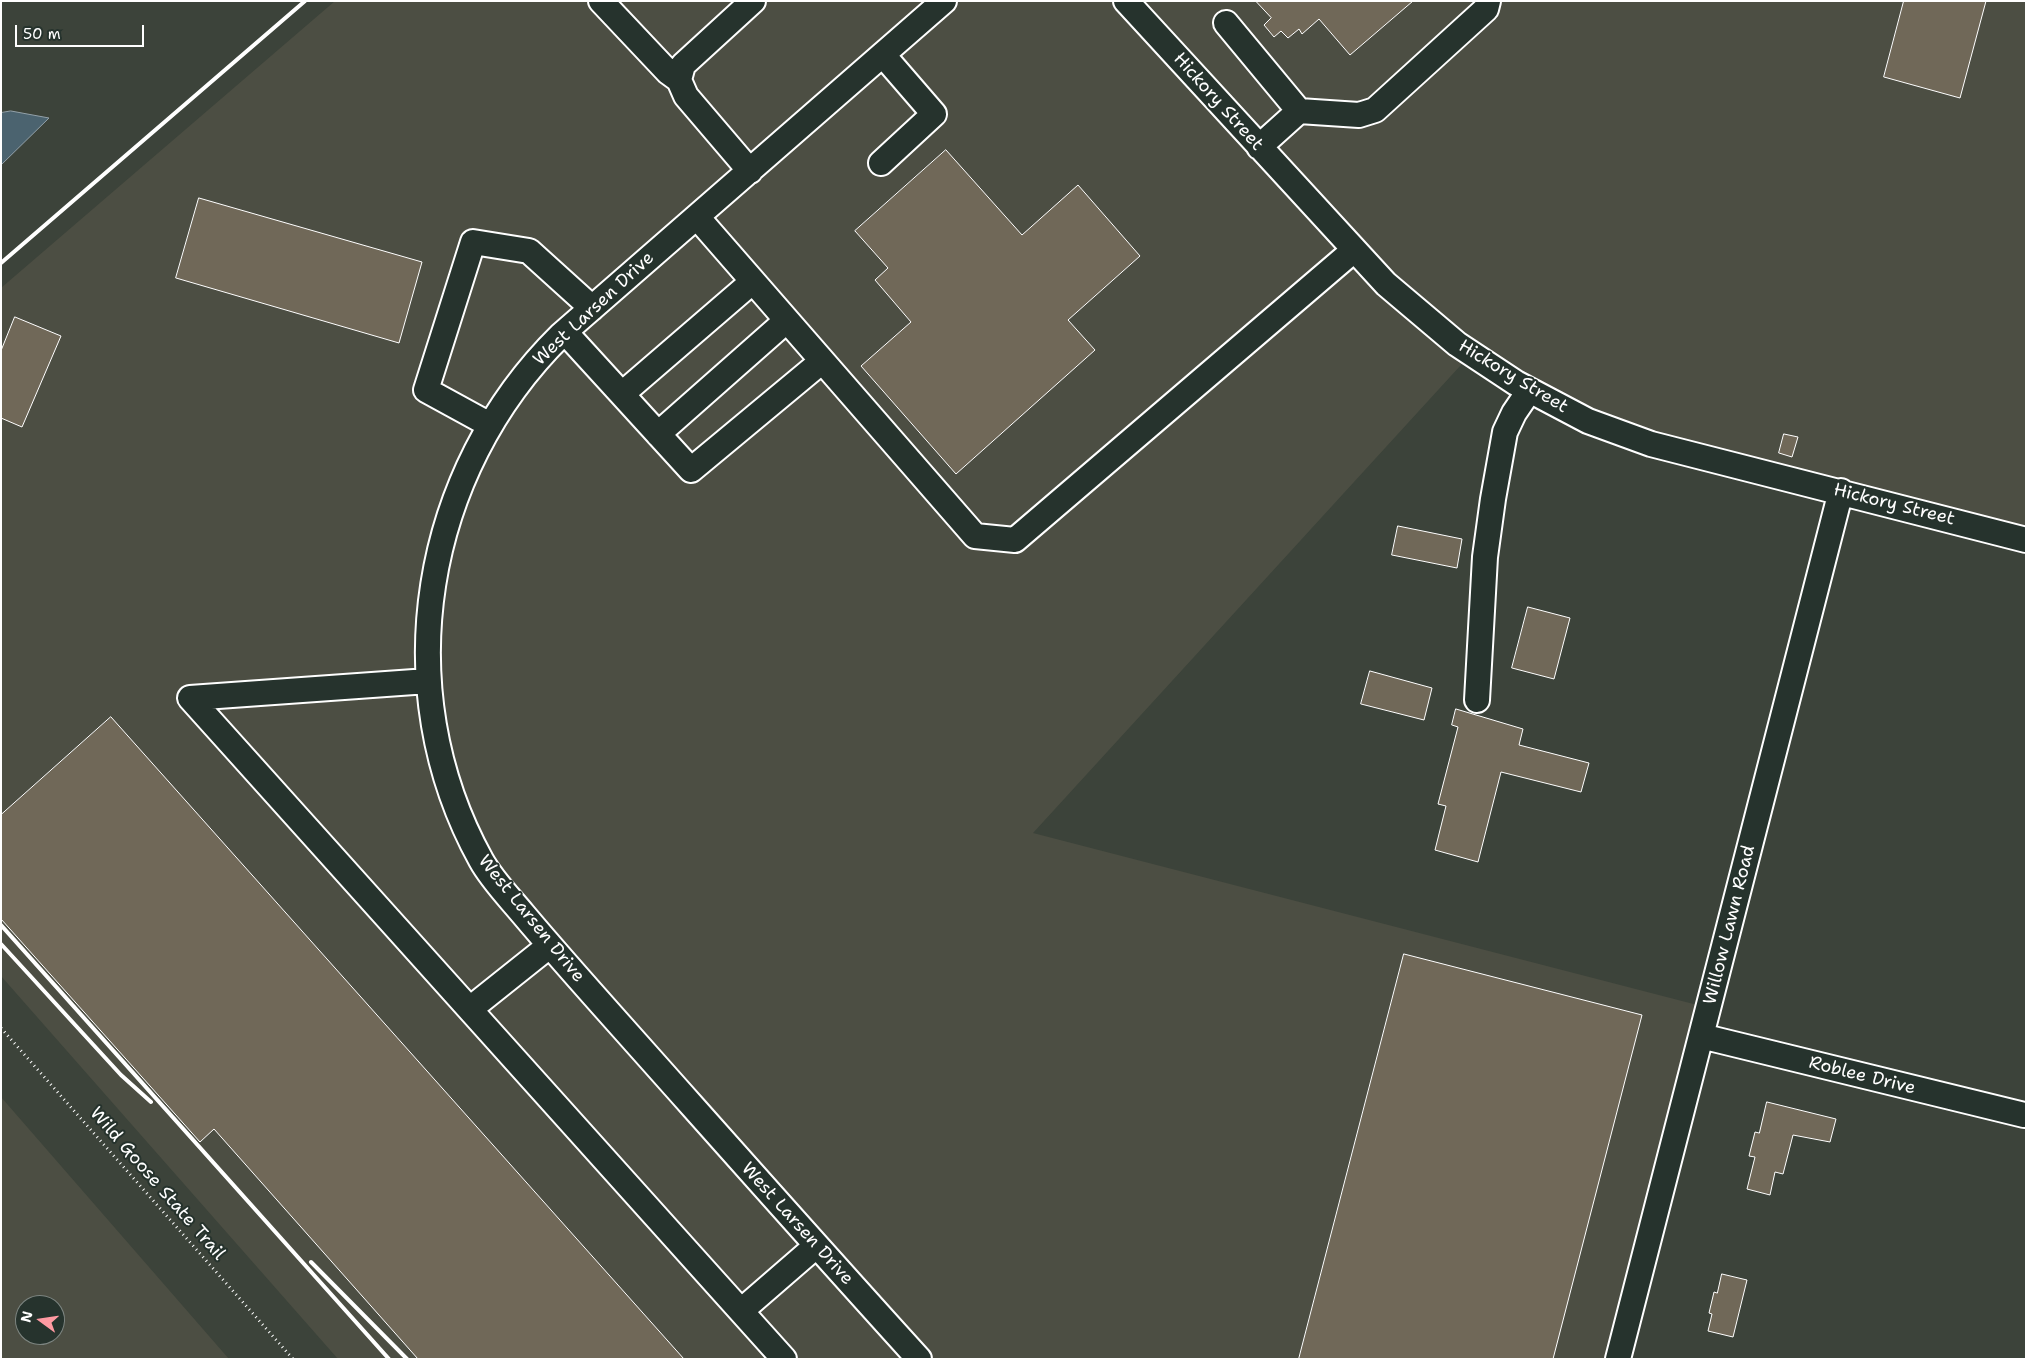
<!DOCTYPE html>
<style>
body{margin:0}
#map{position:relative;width:2027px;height:1360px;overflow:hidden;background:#3c433a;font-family:"Shantell Sans",sans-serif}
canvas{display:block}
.frame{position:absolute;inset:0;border:2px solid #fff;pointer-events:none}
.north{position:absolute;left:15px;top:1295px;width:50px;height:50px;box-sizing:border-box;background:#26332d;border:1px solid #7d8581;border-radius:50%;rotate:284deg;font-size:14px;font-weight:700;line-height:20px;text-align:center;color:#fff}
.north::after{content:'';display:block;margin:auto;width:18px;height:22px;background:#ff9aa2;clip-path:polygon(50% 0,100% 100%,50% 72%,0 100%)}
.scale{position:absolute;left:15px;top:25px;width:129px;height:22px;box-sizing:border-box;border:2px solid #fff;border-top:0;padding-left:6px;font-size:15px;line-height:18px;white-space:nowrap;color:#fff;-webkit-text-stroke:4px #26332d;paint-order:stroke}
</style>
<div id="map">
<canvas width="2027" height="1360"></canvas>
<div class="frame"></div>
<div class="north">N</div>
<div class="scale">50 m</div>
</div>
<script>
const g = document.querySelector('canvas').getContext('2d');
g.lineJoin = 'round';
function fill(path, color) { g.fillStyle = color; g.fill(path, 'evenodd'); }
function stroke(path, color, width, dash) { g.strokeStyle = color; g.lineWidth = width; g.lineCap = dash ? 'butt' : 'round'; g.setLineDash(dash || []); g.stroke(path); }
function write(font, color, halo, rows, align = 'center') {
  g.font = font + ' "Shantell Sans",sans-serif'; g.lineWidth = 4; g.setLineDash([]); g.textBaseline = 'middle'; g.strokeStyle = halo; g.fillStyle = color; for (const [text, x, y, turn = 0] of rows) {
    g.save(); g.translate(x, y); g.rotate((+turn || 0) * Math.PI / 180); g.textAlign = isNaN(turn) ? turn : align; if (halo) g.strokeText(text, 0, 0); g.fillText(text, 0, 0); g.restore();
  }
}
fill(new Path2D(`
 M335,1H2026V540L1651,444L1471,354L1033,833L1709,1008L1618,1359H338L1,976V288Z
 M1,1097L229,1359H1ZM25,1305H55V1335H25Z`), '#4c4e43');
const water = new Path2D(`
 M11,111L49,118L1,165V113Z`);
fill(water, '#4b636f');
stroke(water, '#93a1a9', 1);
const building = new Path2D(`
 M1256,1H1413L1350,55L1319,19L1302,34L1299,29L1288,38L1281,31L1274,37L1264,25L1271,18Z
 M1904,1H1986L1960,98L1884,77Z
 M946,150L1022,235L1078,185L1140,256L1068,320L1095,350L956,474L861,366L911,322L875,280L888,268L855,231Z
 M199,198L422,262L399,343L176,278Z
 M15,317L61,336L22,427L1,418V351Z
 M1784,434L1798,437L1792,457L1779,453Z
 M1398,526L1462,539L1457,568L1392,555Z
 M1528,607L1570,618L1554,679L1512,668Z
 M1370,671L1432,688L1424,720L1361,704Z
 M1456,709L1523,729L1519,745L1589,763L1581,792L1501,772L1478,862L1435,850L1446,806L1438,804L1458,727L1452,725Z
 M111,717L684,1359H418L214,1129L200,1142L1,919V815Z
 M1404,954L1642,1015L1553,1359H1299Z
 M1767,1102L1836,1119L1830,1142L1793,1135L1783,1174L1775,1172L1770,1195L1747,1189L1755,1157L1749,1156L1755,1132L1759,1133Z
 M1722,1274L1747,1280L1733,1337L1708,1331L1712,1314L1709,1313L1714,1292L1717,1293Z`);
fill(building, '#706858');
stroke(building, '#fff', 1);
const minor = new Path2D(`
 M601,1L668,72L679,80
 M1126,1L1386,284L1457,344L1516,383L1588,421L1651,444L2026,540
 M1226,23L1299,111
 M1259,147L1299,111L1359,115L1375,110L1486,9L1488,1
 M881,163L934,114L883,55
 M750,171L686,96L679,80L683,65L753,1
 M697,217L975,536L1015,540L1354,250
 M565,332L691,470L821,362
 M622,394L752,282
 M490,425L426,390L473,242L529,251L592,308
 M658,434L786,321
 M428,681L190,698L784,1359
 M1477,700L1485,557L1493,499L1505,432L1514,413L1529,391
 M470,1009L549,946
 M1701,1036L2024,1115
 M741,1311L816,1246
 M919,1359C819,1249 720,1137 621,1026C588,989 555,952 523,914C509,897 492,880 481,860C386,688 422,472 561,335L944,1
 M1618,1359L1841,491`);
stroke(minor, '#fff', 28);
stroke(new Path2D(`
 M1,1028L293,1359`), '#fff', 3, [1, 4]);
stroke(minor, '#26332d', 24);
stroke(new Path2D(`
 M1,263L305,1
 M1,925L389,1359
 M1,944L121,1075L151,1102
 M311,1262L407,1359`), '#fff', 4);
write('18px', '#fff', '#26332d', [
 ["Hickory Street",1218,102,48],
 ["West Larsen Drive",594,309,-43],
 ["Hickory Street",1513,377,31],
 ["Hickory Street",1894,505,14],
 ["West Larsen Drive",531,919,51],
 ["Willow Lawn Road",1730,925,-76],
 ["Roblee Drive",1862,1076,14],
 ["Wild Goose State Trail",157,1184,49],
 ["West Larsen Drive",797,1224,48]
]);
</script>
